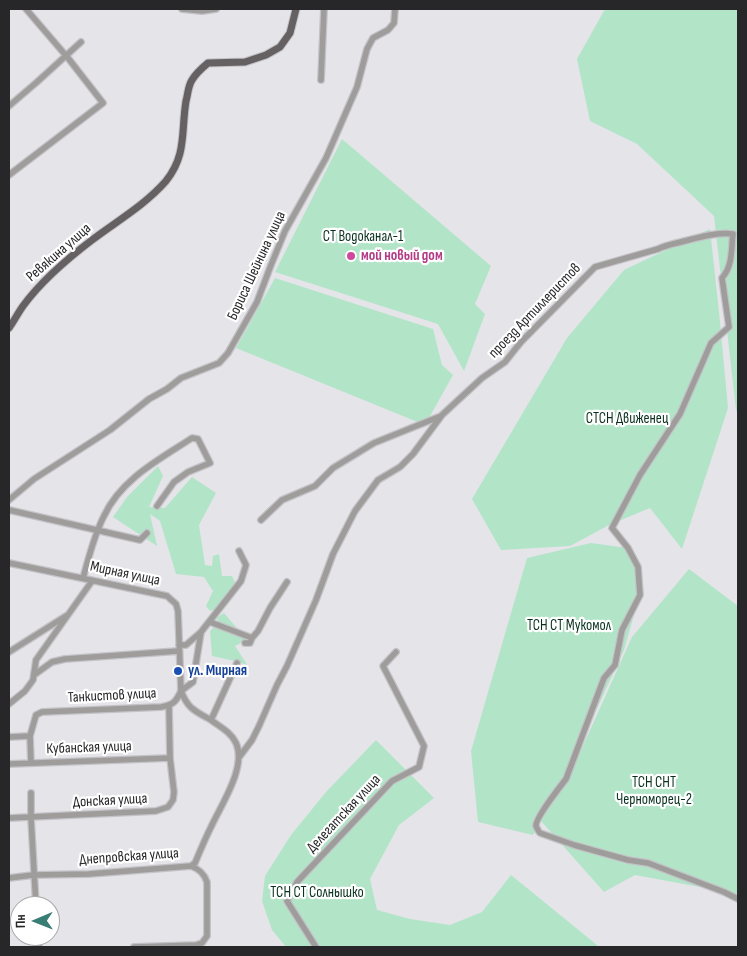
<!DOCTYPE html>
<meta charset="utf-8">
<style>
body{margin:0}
#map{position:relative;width:747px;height:956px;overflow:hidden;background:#e5e4e9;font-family:"Sofia Sans Condensed",sans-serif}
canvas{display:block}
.frame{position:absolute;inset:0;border:10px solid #272628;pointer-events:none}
.north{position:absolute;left:10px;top:896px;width:50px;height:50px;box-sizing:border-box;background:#fff;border:1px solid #a9a8a9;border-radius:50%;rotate:269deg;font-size:14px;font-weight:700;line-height:20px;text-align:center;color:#272628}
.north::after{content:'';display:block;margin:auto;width:18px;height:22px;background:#387e75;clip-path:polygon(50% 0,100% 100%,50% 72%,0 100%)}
</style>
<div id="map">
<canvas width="747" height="956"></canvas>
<div class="frame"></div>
<div class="north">Пн</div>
</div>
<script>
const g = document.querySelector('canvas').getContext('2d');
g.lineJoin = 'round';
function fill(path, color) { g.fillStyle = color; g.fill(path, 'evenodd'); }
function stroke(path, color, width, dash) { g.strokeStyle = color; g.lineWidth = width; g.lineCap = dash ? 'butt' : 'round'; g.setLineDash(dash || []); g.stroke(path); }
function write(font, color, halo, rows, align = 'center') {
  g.font = font + ' "Sofia Sans Condensed",sans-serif'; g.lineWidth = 4.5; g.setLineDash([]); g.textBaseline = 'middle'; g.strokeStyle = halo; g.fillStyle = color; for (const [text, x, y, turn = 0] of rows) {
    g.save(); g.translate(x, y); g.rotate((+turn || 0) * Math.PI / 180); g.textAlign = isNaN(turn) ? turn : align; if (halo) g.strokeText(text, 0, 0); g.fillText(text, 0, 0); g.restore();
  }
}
fill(new Path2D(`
 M605,9H738V413L736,410L714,216L637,144L590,121L577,59Z
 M342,139L491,266L475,304L485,314L464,371L438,324L275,272Z
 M710,229L719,312L728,408L682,549L650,508L609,525L570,546L501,550L472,499L567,338L624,270Z
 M275,278L433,329L442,365L453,375L425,425L236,348Z
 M158,466L163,476L149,507L165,508L192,477L216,493L199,525L205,565L212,566L213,556L219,554L222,576H232L236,585L215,609L210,611L206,606L213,591L204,577L176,574L160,521L150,514L157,546L113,517L127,497Z
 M591,543L628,548L642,587L624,650L595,713L548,807L582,748L632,637L689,569L738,606V894L635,875L604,892L541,821L533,835L478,822L471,751L527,558Z
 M224,613L247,640L235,646L248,666L239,662L212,656L210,631L219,622L216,618Z
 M376,740L434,798L399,825L370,879L377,910L410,919L450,925L482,912L511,875L597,945L598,947H286L272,930L262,901L265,876L291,835L326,792Z`), '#b2e5c8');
const minor = new Path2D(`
 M182,9L202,11L216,9
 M321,80L324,9
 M9,106L37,82L81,42
 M9,175L103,103L68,58L26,9
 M9,500L34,479L110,430L149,399L167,389L181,378L219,363L228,353L257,302L271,265L285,231L326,158L357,87L367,49L373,38L388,30L394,23L395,9
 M9,510L140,540L147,533
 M261,520L282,500L315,486L333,468L374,443L441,416
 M9,563L167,596L176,604L178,611L181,691
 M83,578C89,557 94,535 104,516C121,479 160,459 192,438L198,439L210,463L188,472L174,482L157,506
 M210,622L252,638
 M245,643H250L252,638L258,631L270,608L287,582
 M179,645H186L201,632L241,581L246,565L239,551
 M9,652L66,616
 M34,675L52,662L65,659L179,651
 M181,691L193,682L201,632
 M9,704L25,691L33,680L36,660L92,581
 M30,736L31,763
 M9,737L30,736L36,715L42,712L161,707C173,705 176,702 181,691C188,709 195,711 211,720L237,663
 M240,756L252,740L259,726L277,685L287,666L316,600L333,554L355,511L378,480L400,467L413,454L442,415L482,378L505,362L521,342L595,267L658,249C666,245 673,244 681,242C697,238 716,232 733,234C731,249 733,266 722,278L729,327L711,343L680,414L640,475L612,528L628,548L638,567L640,595L622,630L615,665L604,678L566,779C560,787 535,818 536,826C536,826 539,833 540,833L574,845L628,860L648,863L724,892L738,899
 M9,764L170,758
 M31,793V818L36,906
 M9,818L156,811L168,807L173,800L174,792L170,758L169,706
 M9,878L33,875L89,874L191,866L195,863C200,851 205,839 211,827C221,805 247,767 236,743C231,732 220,727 211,720
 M38,936L39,947
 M134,947L196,945L202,943L207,936V882C204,873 199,869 191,866
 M316,947L287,901L297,882L392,781L419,767L424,746L383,666L396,652`);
const major = new Path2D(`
 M9,328C14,321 18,313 23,306C42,280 67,259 92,240C117,221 145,205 166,181C187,155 181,131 186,101C188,94 188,86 192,80C196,73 202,68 208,63L245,62L266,55L280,47L290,33L296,9`);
stroke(minor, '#c3c2c6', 8);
stroke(major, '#c3c2c6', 9);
stroke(minor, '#9f9c9c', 5.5);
stroke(major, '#656061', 7);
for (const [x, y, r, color] of [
 [351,256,5,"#d1479c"],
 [178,671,5,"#1a4fb4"]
]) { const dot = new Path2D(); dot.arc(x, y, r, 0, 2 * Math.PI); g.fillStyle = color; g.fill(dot); stroke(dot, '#fff', 2); }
write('15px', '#0a311f', '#fff', [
 ["СТ Водоканал-1",363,237],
 ["СТСН Движенец",627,419],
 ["ТСН СТ Мукомол",569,626],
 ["ТСН СНТ",654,783],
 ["Черноморец-2",654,800],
 ["ТСН СТ Солнышко",317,893]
]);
write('15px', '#272628', '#fff', [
 ["Ревякина улица",59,253,-41],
 ["Бориса Шейнина улица",257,266,-65],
 ["проезд Артиллеристов",535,311,-46],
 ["Мирная улица",125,574,12],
 ["Танкистов улица",112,696,-3],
 ["Кубанская улица",89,748,-2],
 ["Донская улица",110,801,-3],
 ["Делегатская улица",344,814,-47],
 ["Днепровская улица",129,857,-4]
]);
write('bold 15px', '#b23c85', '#fff', [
 ["мой новый дом",361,256]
], 'left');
write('bold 15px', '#164399', '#fff', [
 ["ул. Мирная",188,671]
], 'left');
</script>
